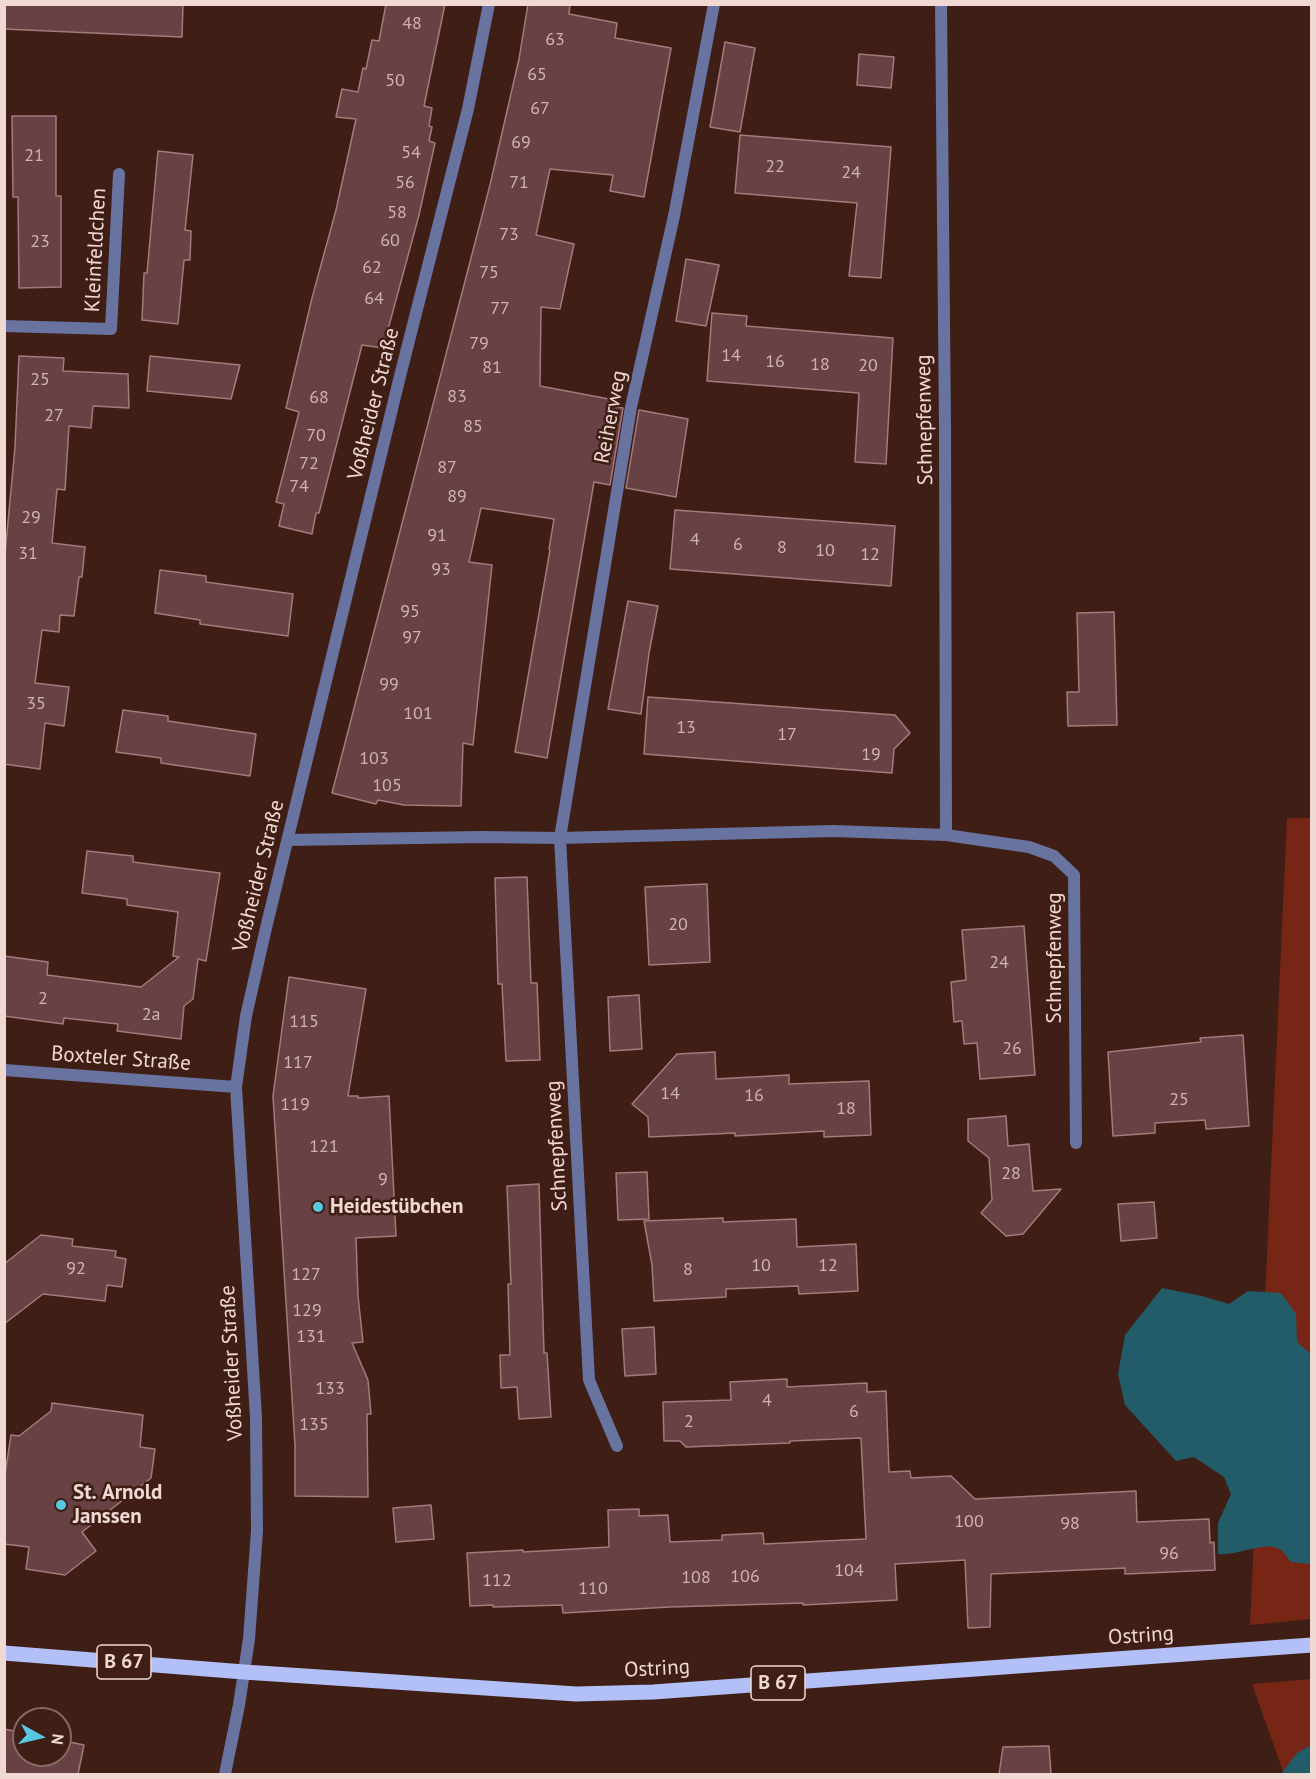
<!DOCTYPE html>
<meta charset="utf-8">
<style>
body{margin:0}
#map{position:relative;width:1316px;height:1779px;overflow:hidden;background:#3f1e16;font-family:"PT Sans",sans-serif}
canvas{display:block}
.frame{position:absolute;inset:0;border:6px solid #f0d9d3;pointer-events:none}
.north{position:absolute;left:12px;top:1707px;width:60px;height:60px;box-sizing:border-box;background:#3f1e16;border:2px solid #866962;border-radius:50%;rotate:98deg;font-size:16px;font-weight:700;line-height:24px;text-align:center;color:#f0d9d3}
.north::after{content:'';display:block;margin:auto;width:21px;height:27px;background:#56c9e1;clip-path:polygon(50% 0,100% 100%,50% 72%,0 100%)}
</style>
<div id="map">
<canvas width="1316" height="1779"></canvas>
<div class="frame"></div>
<div class="north">N</div>
</div>
<script>
const g = document.querySelector('canvas').getContext('2d');
g.lineJoin = 'round';
function fill(path, color) { g.fillStyle = color; g.fill(path, 'evenodd'); }
function stroke(path, color, width, dash) { g.strokeStyle = color; g.lineWidth = width; g.lineCap = dash ? 'butt' : 'round'; g.setLineDash(dash || []); g.stroke(path); }
function write(font, color, halo, rows, align = 'center') {
  g.font = font + ' "PT Sans",sans-serif'; g.lineWidth = 5; g.setLineDash([]); g.textBaseline = 'middle'; g.strokeStyle = halo; g.fillStyle = color; for (const [text, x, y, turn = 0] of rows) {
    g.save(); g.translate(x, y); g.rotate((+turn || 0) * Math.PI / 180); g.textAlign = isNaN(turn) ? turn : align; if (halo) g.strokeText(text, 0, 0); g.fillText(text, 0, 0); g.restore();
  }
}
fill(new Path2D(`
 M1287,818H1311V1619L1250,1625Z
 M1311,1679V1774H1284L1252,1684Z`), '#772615');
fill(new Path2D(`
 M1162,1288L1202,1296L1229,1304L1248,1291L1281,1293L1296,1314L1297,1342L1311,1354V1564L1291,1562C1287,1557 1283,1550 1277,1548C1261,1542 1238,1556 1218,1554V1523L1231,1494L1224,1477L1194,1457L1176,1461L1125,1405L1118,1374L1125,1335Z
 M1311,1745V1774H1281L1297,1753Z`), '#215c68');
const building = new Path2D(`
 M4,4H183L182,37L4,29Z
 M386,4H445L424,106L432,108L429,126L432,127L429,141L435,143L419,215L383,348L362,345L319,513H316L312,534L279,526L284,504L276,502L299,412L286,408L312,298L336,210L356,119L336,117L342,89L358,92L363,68L366,69L372,40L379,41Z
 M528,4H570L569,14L617,23L615,38L671,48L644,197L610,191L613,175L550,169L536,235L574,244L560,309L541,307L540,386L609,399L608,405L623,408L610,485L594,482L547,758L515,752L550,550L549,549L554,519L481,508L469,562L492,565L473,745L463,743L461,806L404,805L378,800L376,804L332,793L490,185L519,59Z
 M725,42L755,48L740,132L710,127Z
 M859,54L894,57L891,88L857,85Z
 M12,116H56V196H61V287L19,288L18,197H13Z
 M740,135L891,147L881,278L849,276L857,203L735,193Z
 M158,151L193,155L185,230L191,231L190,260H184L178,324L142,320L144,273H147Z
 M686,259L719,265L706,326L676,321Z
 M712,313L747,316L746,326L893,338L886,464L855,462L859,393L707,381Z
 M19,356L64,358L63,371L128,374L129,408L93,406L91,428L69,426L65,490L57,489L52,543L85,547L82,577H79L74,616L60,615L59,632L42,630L35,683L69,687L64,726L45,723L40,769L4,764V565L15,447Z
 M150,356L240,365L231,399L147,391Z
 M639,410L688,419L676,497L626,488Z
 M675,510L895,526L891,586L670,569Z
 M160,570L206,576V582L293,594L288,636L200,624V620L155,613Z
 M628,601L658,606L649,653L641,714L608,709Z
 M1114,612L1117,725L1068,726L1067,692H1079L1077,613Z
 M648,697L895,715L910,733L894,749L892,773L644,754Z
 M123,710L168,716V721L256,734L250,776L161,763V758L116,752Z
 M87,851L133,856V862L220,873L206,961L198,959L193,999L184,1006L181,1039L117,1031L118,1024L64,1018L63,1024L4,1016V956L48,962L47,975L141,987L179,957L173,956L178,912L127,905V899L82,893Z
 M527,877L531,983H537L540,1060L506,1061L502,984H498L495,878Z
 M707,884L710,962L649,965L645,887Z
 M1024,926L1035,1075L980,1079L977,1043L964,1044L962,1021L954,1022L951,982L966,980L962,930Z
 M289,977L366,989L348,1096H358V1098L389,1096L396,1236L356,1238L358,1296L363,1342L352,1343L368,1380L371,1414H367L368,1497L295,1496V1445L273,1096Z
 M639,995L642,1049L610,1051L608,997Z
 M1243,1035L1249,1126L1206,1129L1205,1120L1155,1123V1133L1113,1136L1108,1052L1201,1042L1200,1038Z
 M715,1052L716,1079L789,1075V1084L869,1081L871,1135L824,1137V1131L735,1136V1133L649,1137L648,1117L632,1104L677,1054Z
 M1006,1116L1008,1146L1029,1144L1033,1191L1061,1189L1023,1234L1006,1236L981,1213L992,1200L989,1158L968,1141V1119Z
 M647,1172L649,1219L618,1220L616,1173Z
 M539,1184L544,1353H547L551,1417L519,1419L517,1387L501,1388L500,1355H510L508,1284H511L507,1186Z
 M1154,1202L1157,1238L1121,1241L1118,1204Z
 M723,1218V1222L796,1219L797,1247L856,1244L858,1291L799,1294L798,1286L726,1289V1297L654,1301L652,1265L644,1221Z
 M41,1235L73,1239L72,1246L116,1251L115,1257L126,1259L122,1287L107,1285L105,1301L43,1294L4,1324V1264Z
 M654,1327L656,1374L625,1376L622,1329Z
 M787,1379V1387L867,1383V1392L886,1391L889,1472L910,1471L911,1478L951,1476L975,1499L1136,1491L1137,1522L1209,1519L1210,1543L1214,1542L1215,1570L1125,1574V1568L991,1574L990,1627L968,1628L965,1560L895,1564L897,1600L803,1605V1603L670,1607L563,1613L562,1605L493,1607V1605L470,1606L467,1553L523,1550V1552L609,1547L608,1510L639,1509V1516L668,1515L670,1542L722,1540V1535L763,1533L764,1544L866,1539L861,1438L790,1441V1443L686,1447L680,1441H664L663,1402L731,1400L730,1382Z
 M52,1403L143,1415L140,1447L155,1449L151,1478L82,1532L96,1551L65,1575L26,1569L29,1547L4,1544V1481L11,1435L19,1436L51,1411Z
 M431,1505L434,1539L396,1542L393,1508Z
 M4,1729L24,1733V1755H60V1740L84,1745L78,1774H4Z
 M1049,1746L1051,1774H999L1003,1747Z`);
fill(building, '#674144');
stroke(building, '#a57a7d', 1.5);
stroke(new Path2D(`
 M941,4L945,428L946,835
 M4,326L111,329L119,174
 M288,840L481,837L560,838L833,831L946,835L1029,847L1054,856L1074,875L1076,1143
 M4,1070L236,1087
 M617,1446L589,1380L560,838L631,407L674,216L714,4
 M225,1774L239,1705L249,1639L257,1531L256,1418L236,1087L246,1016L266,928L400,376L468,109L489,4`), '#68739f', 12);
stroke(new Path2D(`
 M4,1653L244,1672L576,1694L653,1692L1312,1645`), '#b3c0f8', 15);
for (const [x, y, r, color] of [
 [318,1207,6,"#56c9e1"],
 [61,1505,6,"#56c9e1"]
]) { const dot = new Path2D(); dot.arc(x, y, r, 0, 2 * Math.PI); g.fillStyle = color; g.fill(dot); stroke(dot, '#3f1e16', 2); }
write('18px', '#ceb3af', null, [
 ["48",412,24],
 ["63",555,40],
 ["65",537,75],
 ["50",395,81],
 ["67",540,109],
 ["69",521,143],
 ["54",411,153],
 ["21",34,156],
 ["22",775,167],
 ["24",851,173],
 ["56",405,183],
 ["71",519,183],
 ["58",397,213],
 ["73",509,235],
 ["60",390,241],
 ["23",40,242],
 ["62",372,268],
 ["75",489,273],
 ["64",374,299],
 ["77",500,309],
 ["79",479,344],
 ["14",731,356],
 ["16",775,362],
 ["18",820,365],
 ["20",868,366],
 ["81",492,368],
 ["25",40,380],
 ["83",457,397],
 ["68",319,398],
 ["27",54,416],
 ["85",473,427],
 ["70",316,436],
 ["72",309,464],
 ["87",447,468],
 ["74",299,487],
 ["89",457,497],
 ["29",31,518],
 ["91",437,536],
 ["4",695,540],
 ["6",738,545],
 ["8",782,548],
 ["10",825,551],
 ["31",28,554],
 ["12",870,555],
 ["93",441,570],
 ["95",410,612],
 ["97",412,638],
 ["99",389,685],
 ["35",36,704],
 ["101",418,714],
 ["13",686,728],
 ["17",787,735],
 ["19",871,755],
 ["103",374,759],
 ["105",387,786],
 ["20",678,925],
 ["24",999,963],
 ["2",43,999],
 ["2a",151,1015],
 ["115",304,1022],
 ["26",1012,1049],
 ["117",298,1063],
 ["14",670,1094],
 ["16",754,1096],
 ["25",1179,1100],
 ["119",295,1105],
 ["18",846,1109],
 ["121",324,1147],
 ["28",1011,1174],
 ["9",383,1180],
 ["10",761,1266],
 ["12",828,1266],
 ["92",76,1269],
 ["8",688,1270],
 ["127",306,1275],
 ["129",307,1311],
 ["131",311,1337],
 ["133",330,1389],
 ["4",767,1401],
 ["6",854,1412],
 ["2",689,1422],
 ["135",314,1425],
 ["100",969,1522],
 ["98",1070,1524],
 ["96",1169,1554],
 ["104",849,1571],
 ["106",745,1577],
 ["108",696,1578],
 ["112",497,1581],
 ["110",593,1589]
]);
for (const [x, y, w] of [
 [124,1662,54],
 [778,1683,54]
]) { const box = new Path2D(); box.roundRect(x - w / 2, y - 17, w, 34, 4.5); g.fillStyle = '#3f1e16'; g.fill(box); stroke(box, '#f0d9d3', 1.5); }
write('bold 20px', '#f0d9d3', null, [
 ["B 67",124,1662],
 ["B 67",778,1683]
]);
write('21px', '#f0d9d3', '#3f1e16', [
 ["Kleinfeldchen",96,250,-87],
 ["Voßheider Straße",374,404,-76],
 ["Reiherweg",611,417,-79],
 ["Schnepfenweg",925,420,-91],
 ["Voßheider Straße",259,876,-76],
 ["Schnepfenweg",1055,958,-90],
 ["Boxteler Straße",121,1059,4],
 ["Schnepfenweg",557,1146,-93],
 ["Voßheider Straße",232,1363,-93],
 ["Ostring",1141,1636,-4],
 ["Ostring",657,1669,-3]
]);
write('bold 21px', '#f0d9d3', '#3f1e16', [
 ["Heidestübchen",330,1207],
 ["St. Arnold",73,1493],
 ["Janssen",73,1517]
], 'left');
</script>
